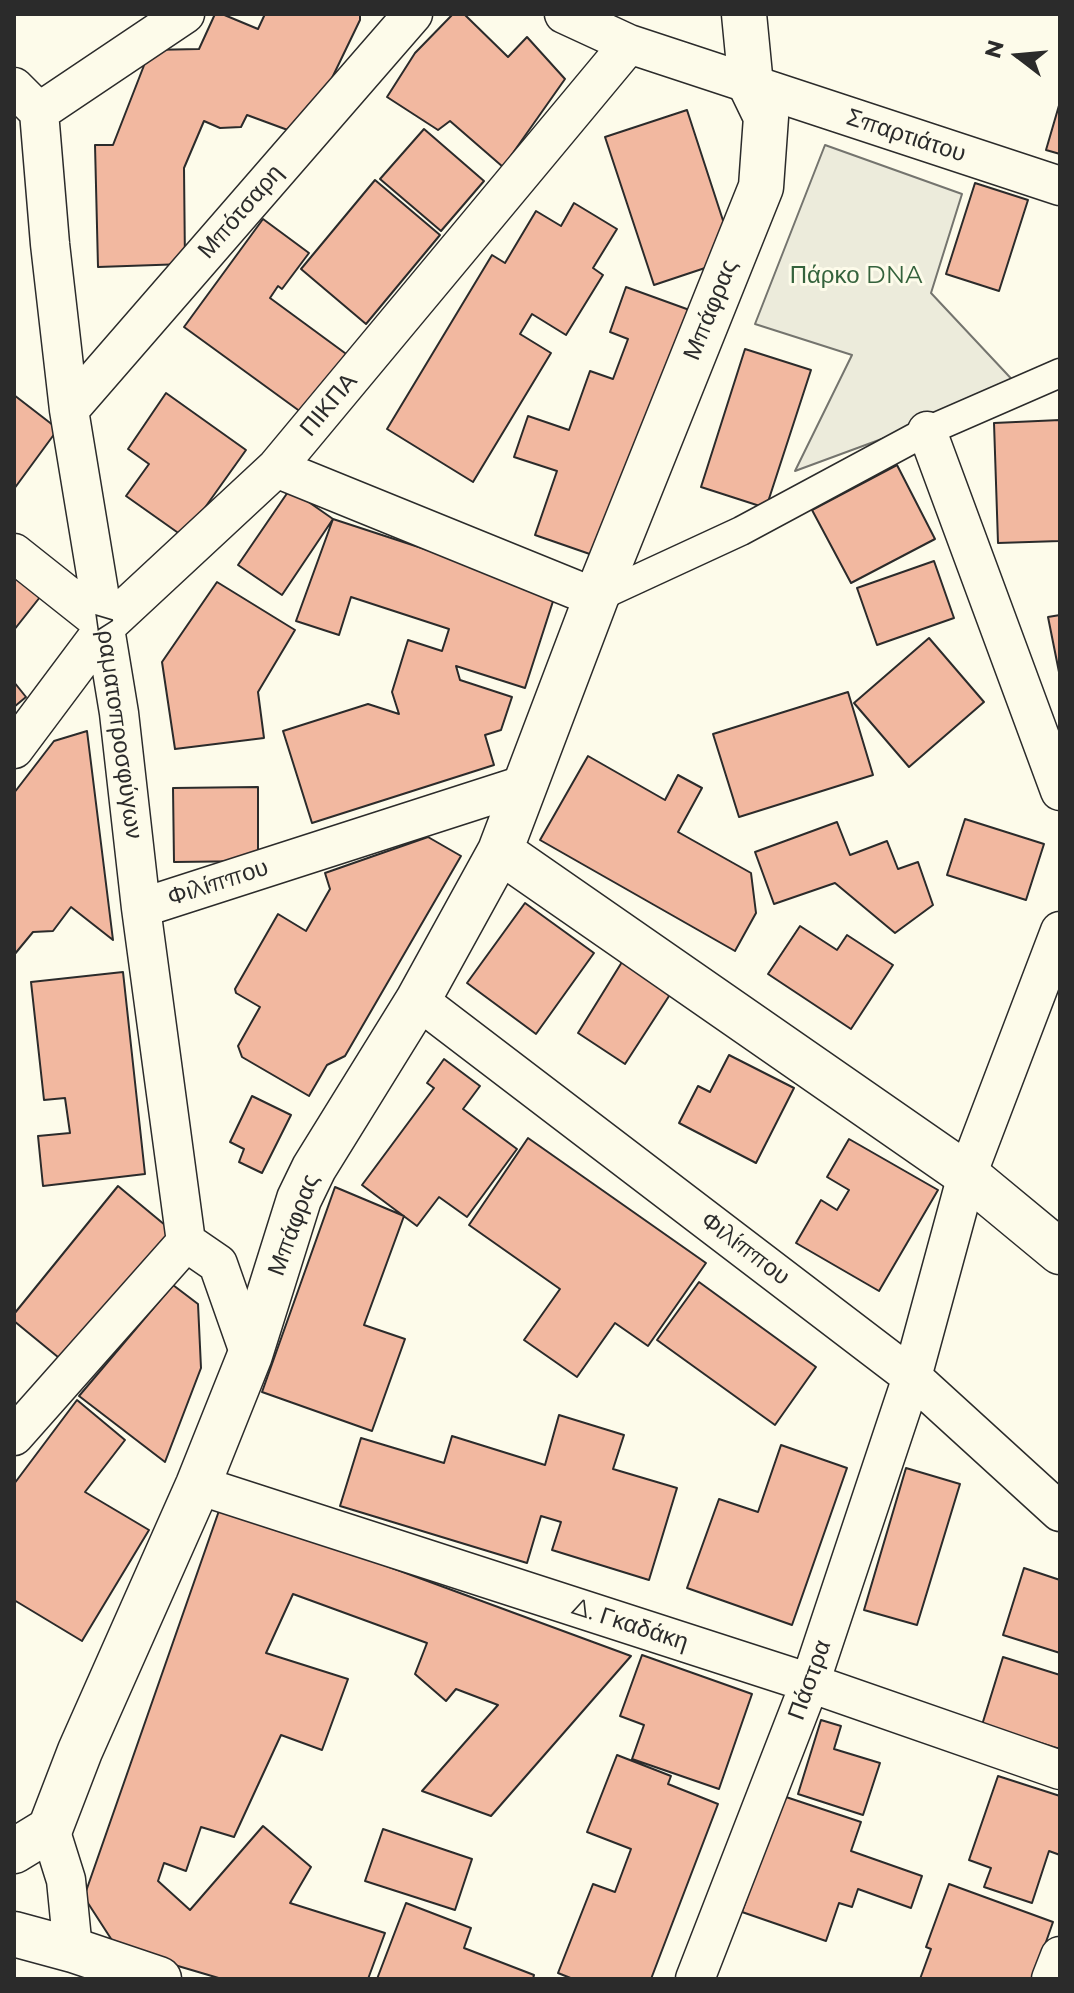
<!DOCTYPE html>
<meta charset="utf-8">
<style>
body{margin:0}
#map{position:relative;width:1074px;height:1993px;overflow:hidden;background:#fdfbea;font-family:Montserrat,sans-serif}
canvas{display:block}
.frame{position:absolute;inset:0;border:16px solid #2b2b2b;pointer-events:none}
.north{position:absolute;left:978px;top:16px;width:80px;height:80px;-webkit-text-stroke:6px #fdfbea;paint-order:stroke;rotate:286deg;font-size:22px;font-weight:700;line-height:32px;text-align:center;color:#2b2b2b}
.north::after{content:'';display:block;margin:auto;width:28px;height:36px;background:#2b2b2b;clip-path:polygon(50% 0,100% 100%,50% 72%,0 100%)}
</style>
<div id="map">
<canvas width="1074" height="1993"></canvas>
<div class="frame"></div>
<div class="north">N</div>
</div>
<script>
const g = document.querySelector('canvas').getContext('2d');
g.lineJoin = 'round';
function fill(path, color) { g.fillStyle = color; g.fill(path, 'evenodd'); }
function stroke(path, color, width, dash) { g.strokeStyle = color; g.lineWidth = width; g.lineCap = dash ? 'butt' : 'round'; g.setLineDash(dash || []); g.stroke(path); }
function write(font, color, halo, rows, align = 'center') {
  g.font = font + ' Montserrat,sans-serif'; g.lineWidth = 6; g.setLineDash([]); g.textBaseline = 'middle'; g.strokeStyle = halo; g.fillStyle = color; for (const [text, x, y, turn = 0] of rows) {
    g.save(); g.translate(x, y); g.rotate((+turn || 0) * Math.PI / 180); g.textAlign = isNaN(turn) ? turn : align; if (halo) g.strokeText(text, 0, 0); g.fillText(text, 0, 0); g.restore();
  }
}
const green = new Path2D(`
 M825,145L962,194L931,293L1020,388L795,471L852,355L755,324Z`);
fill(green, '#ecebdb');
stroke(green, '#74746e', 2);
const building = new Path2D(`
 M215,14H222L258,29L265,14H360V20L304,136L247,115L241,127L220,128L204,121L184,168L185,264L98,267L95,145H113L150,50L199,49Z
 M453,14H464L508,57L527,37L565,79L503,167L450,121L438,130L387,97L415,53Z
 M1060,102V154L1046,150Z
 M687,110L731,245L726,261L654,285L605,137Z
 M424,129L484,181L441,231L380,179Z
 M375,180L440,235L366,324L301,269Z
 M975,183L1028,200L999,291L946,274Z
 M574,203L617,229L593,268L603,275L566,335L532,314L520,334L551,353L473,482L387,429L492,255L505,263L536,211L561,226Z
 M263,219L309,253L282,289L278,286L270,298L349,356L305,415L184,327Z
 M626,287L695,312L607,560L535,535L557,471L514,457L528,416L569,430L590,371L613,379L628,339L610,332Z
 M745,349L811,370L766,508L701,487Z
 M166,393L246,450L184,537L126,496L149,464L128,449Z
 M14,395L58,429L14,489Z
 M1060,420V541L998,543L994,423Z
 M897,465L935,539L851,583L812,510Z
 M290,489L333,519L282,595L238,565Z
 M333,519L556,592L525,688L456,666L460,680L512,697L501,730L485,735L494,765L312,823L283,731L368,704L399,714L392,692L408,640L442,651L449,629L351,597L339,635L296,621Z
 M934,561L954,618L877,645L857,588Z
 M14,568L44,592L14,630Z
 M217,582L295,630L258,692L264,738L175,749L162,662Z
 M1060,615V677L1048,617Z
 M929,638L984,702L909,767L854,703Z
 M14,682L26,697L14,707Z
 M848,692L873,775L739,817L713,734Z
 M87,731L113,940L71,907L53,931L33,932L14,955V793L54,741Z
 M588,756L665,800L678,775L702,788L678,832L751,873L756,913L735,951L540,840Z
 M258,787V861L174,862L173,788Z
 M965,819L1044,844L1026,900L947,875Z
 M837,822L850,855L887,841L898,869L918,862L933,905L895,933L835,883L774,904L755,852Z
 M428,837L461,856L345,1056L327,1065L309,1096L242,1057L238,1046L260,1007L236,993L235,989L278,914L306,931L330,889L325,873Z
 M525,903L594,953L536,1034L467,983Z
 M800,926L837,950L847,935L893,965L851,1029L768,974Z
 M622,962L671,993L625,1064L578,1033Z
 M123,972L145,1174L43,1186L38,1136L70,1133L65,1098L44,1100L31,982Z
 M729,1055L794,1088L756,1163L679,1123L698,1086L710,1092Z
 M444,1059L480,1086L463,1109L517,1149L467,1217L439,1197L417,1226L362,1185L434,1088L427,1083Z
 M252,1096L291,1115L262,1173L239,1162L244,1149L230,1142Z
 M528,1138L706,1263L648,1346L615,1323L577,1377L524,1340L560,1289L469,1225Z
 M849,1139L938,1190L879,1291L796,1243L821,1200L837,1210L849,1190L827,1177Z
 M118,1186L171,1230L64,1362L14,1321V1314Z
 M335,1187L404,1216L364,1325L405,1339L372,1431L262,1392Z
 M699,1282L816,1367L775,1425L657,1340Z
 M173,1285L198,1304L201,1368L165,1462L79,1396Z
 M77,1400L125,1440L85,1492L149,1530L82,1641L14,1600V1484Z
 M559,1415L624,1435L613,1469L677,1488L649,1580L552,1550L561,1522L541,1516L527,1563L340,1506L361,1438L444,1463L452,1436L545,1465Z
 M781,1445L847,1468L792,1625L687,1588L719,1499L758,1512Z
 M906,1468L960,1484L917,1625L864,1610Z
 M221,1505L631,1656L491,1816L422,1791L498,1705L456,1689L446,1701L415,1674L427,1643L293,1594L266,1653L348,1679L322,1750L281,1735L234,1837L201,1827L186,1871L164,1863L158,1881L190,1910L263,1826L311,1867L290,1903L385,1933L368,1979H222L117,1948L84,1897Z
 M1024,1568L1060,1580V1653L1003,1635Z
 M642,1655L752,1694L719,1789L632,1759L644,1725L620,1716Z
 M1003,1657L1060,1675V1749L982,1725Z
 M821,1720L841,1726L834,1749L880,1763L863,1815L798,1794Z
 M617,1755L671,1776L668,1784L718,1804L651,1979H573L558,1973L593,1884L615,1892L631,1849L587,1832Z
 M998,1776L1060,1796V1855L1049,1851L1032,1903L984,1887L991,1868L969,1860Z
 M783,1796L861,1822L851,1851L922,1876L911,1908L858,1889L852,1907L839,1903L826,1941L742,1912Z
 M383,1829L472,1859L455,1910L365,1881Z
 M949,1884L1053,1922L1033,1979H920L931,1949L926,1947Z
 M406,1903L471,1928L464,1948L534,1975L533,1979H377Z`);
fill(building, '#f2b8a0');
stroke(building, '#2b2b2b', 2);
const pedestrian = new Path2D(`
 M596,598L741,531L927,431L1060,373`);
const minor = new Path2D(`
 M564,14L629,44L1060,186
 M14,87L39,112L50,244L69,410L119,713L141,908L186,1242L218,1264L250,1355
 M39,112L185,14
 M69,410L413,14
 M927,431L1060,791
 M276,468L596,598
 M14,553L106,626
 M14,749L106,626L276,468L629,44
 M141,908L523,785
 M418,1000L912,1377L1060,1512
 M14,1436L186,1242
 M198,1485L810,1683L1060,1770
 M50,1829L66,1880L73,1950
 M695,1979L810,1683L912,1377L967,1175L1060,931
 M1051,1979L1060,1956`);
const tertiary = new Path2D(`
 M500,851L967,1175L1060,1252
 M14,1851L50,1829L80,1751L198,1485L250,1355L299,1199L314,1168L418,1000L500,851L596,598L761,187L766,117L751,86L744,14`);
const secondary = new Path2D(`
 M14,1934L73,1950L159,1979`);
stroke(pedestrian, '#2b2b2b', 31);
stroke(minor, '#2b2b2b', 41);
stroke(tertiary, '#2b2b2b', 47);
stroke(secondary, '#2b2b2b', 47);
stroke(pedestrian, '#fdfbea', 28);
stroke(minor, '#fdfbea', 38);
stroke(tertiary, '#fdfbea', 44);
stroke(secondary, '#fdfbea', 44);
write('24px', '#2b2b2b', '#fdfbea', [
 ["Σπαρτιάτου",906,136,18],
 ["Μπότσαρη",241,212,-49],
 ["Μπάφρας",711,310,-68],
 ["ΠΙΚΠΑ",329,405,-50],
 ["Δραματοπροσφύγων",118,726,82],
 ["Φιλίππου",218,883,-18],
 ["Μπάφρας",294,1225,-70],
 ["Φιλίππου",745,1249,37],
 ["Δ. Γκαδάκη",630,1625,18],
 ["Πάστρα",810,1680,-70]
]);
write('24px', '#34623c', '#fdfbea', [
 ["Πάρκο DNA",856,276]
]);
</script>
